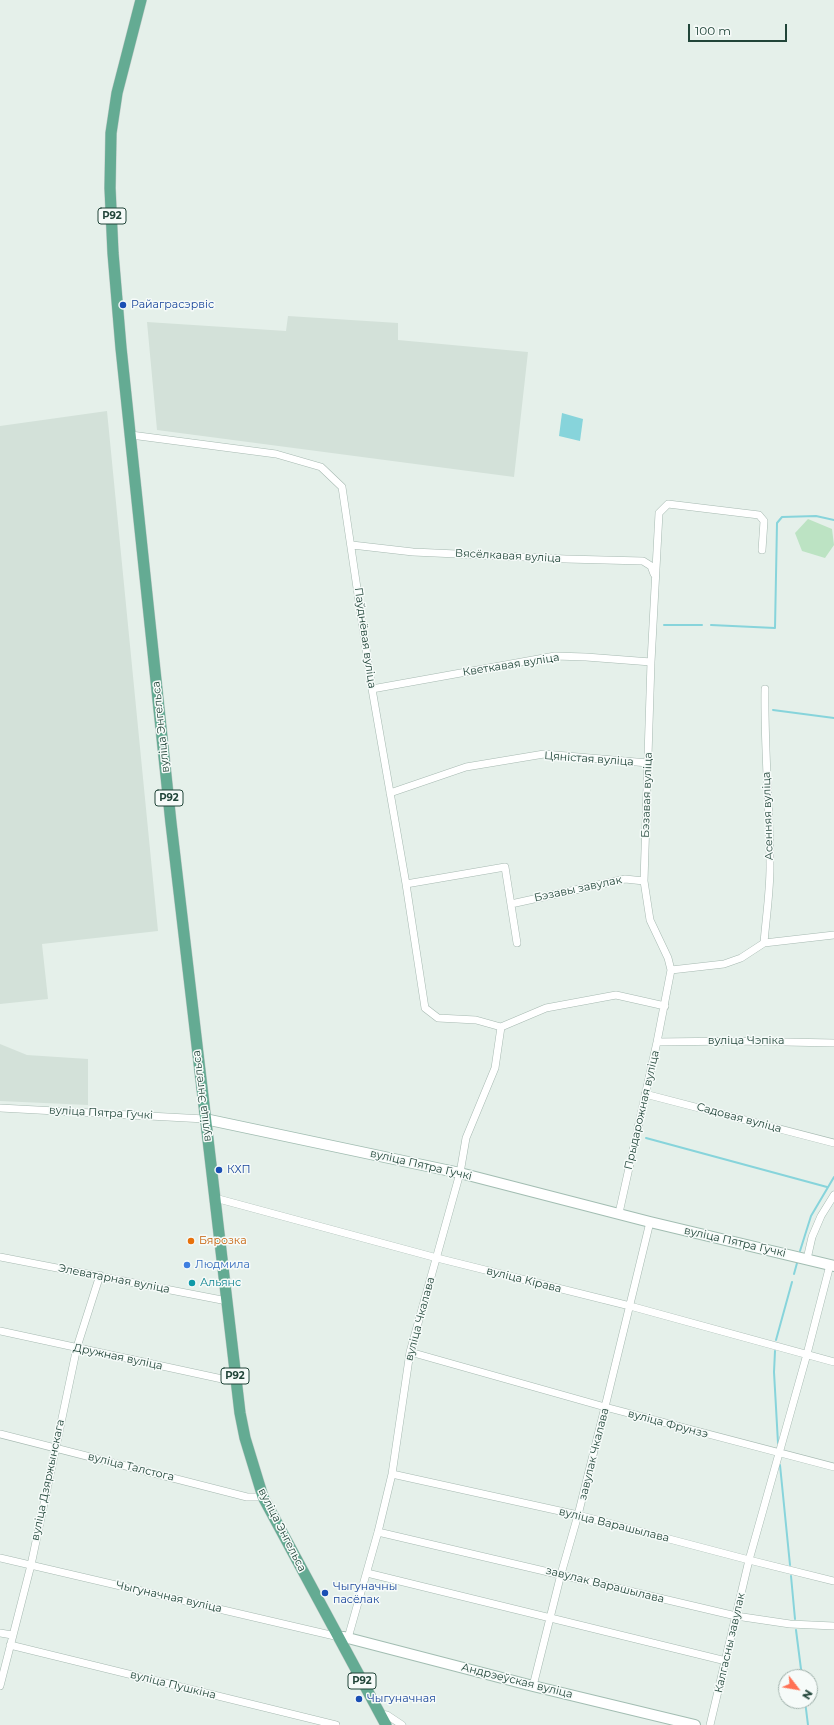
<!DOCTYPE html>
<meta charset="utf-8">
<style>
body{margin:0}
#map{position:relative;width:834px;height:1725px;overflow:hidden;background:#e5f0ea;font-family:Montserrat,sans-serif}
canvas{display:block}
.north{position:absolute;left:778px;top:1669px;width:40px;height:40px;box-sizing:border-box;background:#f6fbf9;border:1px solid #a1b2ac;border-radius:50%;rotate:121deg;font-size:11px;font-weight:700;line-height:16px;text-align:center;color:#214539}
.north::after{content:'';display:block;margin:auto;width:14px;height:18px;background:#ff7154;clip-path:polygon(50% 0,100% 100%,50% 72%,0 100%)}
.scale{position:absolute;left:688px;top:24px;width:99px;height:18px;box-sizing:border-box;border:2px solid #214539;border-top:0;padding-left:5px;font-size:12px;line-height:14px;white-space:nowrap;color:#214539;-webkit-text-stroke:3px #f6fbf9;paint-order:stroke}
</style>
<div id="map">
<canvas width="834" height="1725"></canvas>
<div class="north">N</div>
<div class="scale">100 m</div>
</div>
<script>
const g = document.querySelector('canvas').getContext('2d');
g.lineJoin = 'round';
function fill(path, color) { g.fillStyle = color; g.fill(path, 'evenodd'); }
function stroke(path, color, width, dash) { g.strokeStyle = color; g.lineWidth = width; g.lineCap = dash ? 'butt' : 'round'; g.setLineDash(dash || []); g.stroke(path); }
function write(font, color, halo, rows, align = 'center') {
  g.font = font + ' Montserrat,sans-serif'; g.lineWidth = 3; g.setLineDash([]); g.textBaseline = 'middle'; g.strokeStyle = halo; g.fillStyle = color; for (const [text, x, y, turn = 0] of rows) {
    g.save(); g.translate(x, y); g.rotate((+turn || 0) * Math.PI / 180); g.textAlign = isNaN(turn) ? turn : align; if (halo) g.strokeText(text, 0, 0); g.fillText(text, 0, 0); g.restore();
  }
}
fill(new Path2D(`
 M288,316L398,323V340L528,352L514,477L157,430L147,322L286,331Z
 M107,411L158,931L42,944L48,999L0,1004V426Z
 M0,1044L27,1055L88,1059V1105L0,1101Z`), '#d3e1d9');
fill(new Path2D(`
 M808,519L832,529L834,545L825,558L802,551L795,533Z`), '#bce3c3');
fill(new Path2D(`
 M562,413L583,419L580,441L559,436Z`), '#87d4db');
stroke(new Path2D(`
 M664,625H702
 M711,625L775,628L777,523L782,517L816,516L834,520
 M773,710L834,718
 M646,1138L827,1187
 M800,1251L811,1216L834,1177
 M794,1274L797,1263
 M776,1340L792,1282
 M775,1351L774,1372L778,1443
 M780,1465L790,1565
 M791,1576L795,1619
 M796,1630L802,1677
 M805,1701L808,1725`), '#87d4db', 2);
const street = new Path2D(`
 M131,435L276,454L321,467L342,487L372,689L406,884L425,1008L438,1018L476,1020L501,1027L546,1008L616,995L665,1006
 M352,545L413,552L566,559L643,561L651,566L654,574
 M372,689L555,656L586,657L651,662
 M390,793L466,767L544,754L648,763
 M406,884L505,867L517,943
 M511,904L625,879L644,881
 M764,943C766,918 770,892 770,867C770,808 764,748 765,689
 M671,970L724,964L741,958L764,943L834,935
 M657,1042L736,1041L834,1043
 M645,1094L834,1143
 M0,1108L205,1119
 M215,1198L437,1258L630,1306L834,1362
 M619,1213L657,1042L671,970L668,958L650,920L644,881L651,662L659,513L668,504L759,515L764,521L762,550
 M0,1257L227,1301
 M807,1259L812,1237L821,1216L834,1195
 M0,1331L236,1382
 M410,1352L605,1407L834,1467
 M0,1434L247,1497H263
 M392,1474L578,1515L749,1560L834,1581
 M378,1532L736,1616L790,1624L834,1626
 M0,1558L339,1637
 M367,1573L726,1661
 M0,1633L12,1635
 M348,1638L378,1532L392,1474L410,1352L460,1173L466,1138L495,1068L501,1027
 M10,1645L336,1725
 M0,1686L31,1565L77,1347L100,1275
 M533,1686L561,1574L578,1515L605,1407L650,1222
 M380,1714L387,1715L402,1725
 M710,1725L749,1560L807,1354L830,1265`);
const secondary = new Path2D(`
 M205,1119L460,1173L650,1222L834,1266
 M339,1637H344L533,1686L695,1725`);
const primary = new Path2D(`
 M141,0L117,93L111,133L110,188L113,253L121,348L171,823L240,1413L245,1438L263,1497L386,1725`);
stroke(street, '#a6b9b1', 8);
stroke(secondary, '#a2bdb2', 12);
stroke(primary, '#c1cbc8', 12);
stroke(street, '#fff', 7);
stroke(secondary, '#fff', 10);
stroke(primary, '#64ab93', 11);
for (const [x, y, r, color] of [
 [123,305,4,"#1a4fb4"],
 [219,1170,4,"#1a4fb4"],
 [191,1241,4,"#e8710a"],
 [187,1265,4,"#3f7fe0"],
 [192,1283,4,"#0f9aa8"],
 [325,1593,4,"#1a4fb4"],
 [359,1699,4,"#1a4fb4"]
]) { const dot = new Path2D(); dot.arc(x, y, r, 0, 2 * Math.PI); g.fillStyle = color; g.fill(dot); stroke(dot, '#f6fbf9', 1.5); }
for (const [x, y, w] of [
 [112,216,28],
 [169,798,28],
 [235,1376,28],
 [362,1681,28]
]) { const box = new Path2D(); box.roundRect(x - w / 2, y - 8, w, 16, 3); g.fillStyle = '#f6fbf9'; g.fill(box); stroke(box, '#214539', 1); }
write('bold 10px', '#214539', null, [
 ["Р92",112,216],
 ["Р92",169,798],
 ["Р92",235,1376],
 ["Р92",362,1681]
]);
write('11px', '#164399', '#f6fbf9', [
 ["Райаграсэрвіс",131,305],
 ["КХП",227,1170],
 ["Чыгуначны",333,1587],
 ["пасёлак",333,1600],
 ["Чыгуначная",367,1699]
], 'left');
write('11px', '#214539', '#f6fbf9', [
 ["Вясёлкавая вуліца",508,556,3],
 ["Паўднёвая вуліца",365,638,82],
 ["Кветкавая вуліца",511,665,-9],
 ["вуліца Энгельса",161,727,-96],
 ["Цяністая вуліца",589,759,4],
 ["Бэзавая вуліца",647,795,-88],
 ["Асенняя вуліца",768,816,-92],
 ["Бэзавы завулак",578,889,-12],
 ["вуліца Чэпіка",746,1041],
 ["вуліца Энгельса",202,1096,-97],
 ["Прыдарожная вуліца",642,1110,-77],
 ["вуліца Пятра Гучкі",101,1113,3],
 ["Садовая вуліца",739,1118,15],
 ["вуліца Пятра Гучкі",421,1165,13],
 ["вуліца Пятра Гучкі",735,1242,13],
 ["Элеватарная вуліца",114,1279,11],
 ["вуліца Кірава",524,1280,14],
 ["вуліца Чкалава",420,1319,-75],
 ["Дружная вуліца",118,1357,12],
 ["вуліца Фрунзэ",668,1424,15],
 ["завулак Чкалава",594,1454,-76],
 ["вуліца Талстога",131,1467,14],
 ["вуліца Дзяржынскага",48,1480,-78],
 ["вуліца Варашылава",614,1525,14],
 ["вуліца Энгельса",282,1530,63],
 ["завулак Варашылава",605,1585,14],
 ["Чыгуначная вуліца",169,1597,13],
 ["Калгасны завулак",730,1643,-77],
 ["Андрэеўская вуліца",517,1681,14],
 ["вуліца Пушкіна",173,1685,14]
]);
write('11px', '#c56008', '#f6fbf9', [
 ["Бярозка",199,1241]
], 'left');
write('11px', '#366cbe', '#f6fbf9', [
 ["Людмила",195,1265]
], 'left');
write('11px', '#0d838f', '#f6fbf9', [
 ["Альянс",200,1283]
], 'left');
</script>
